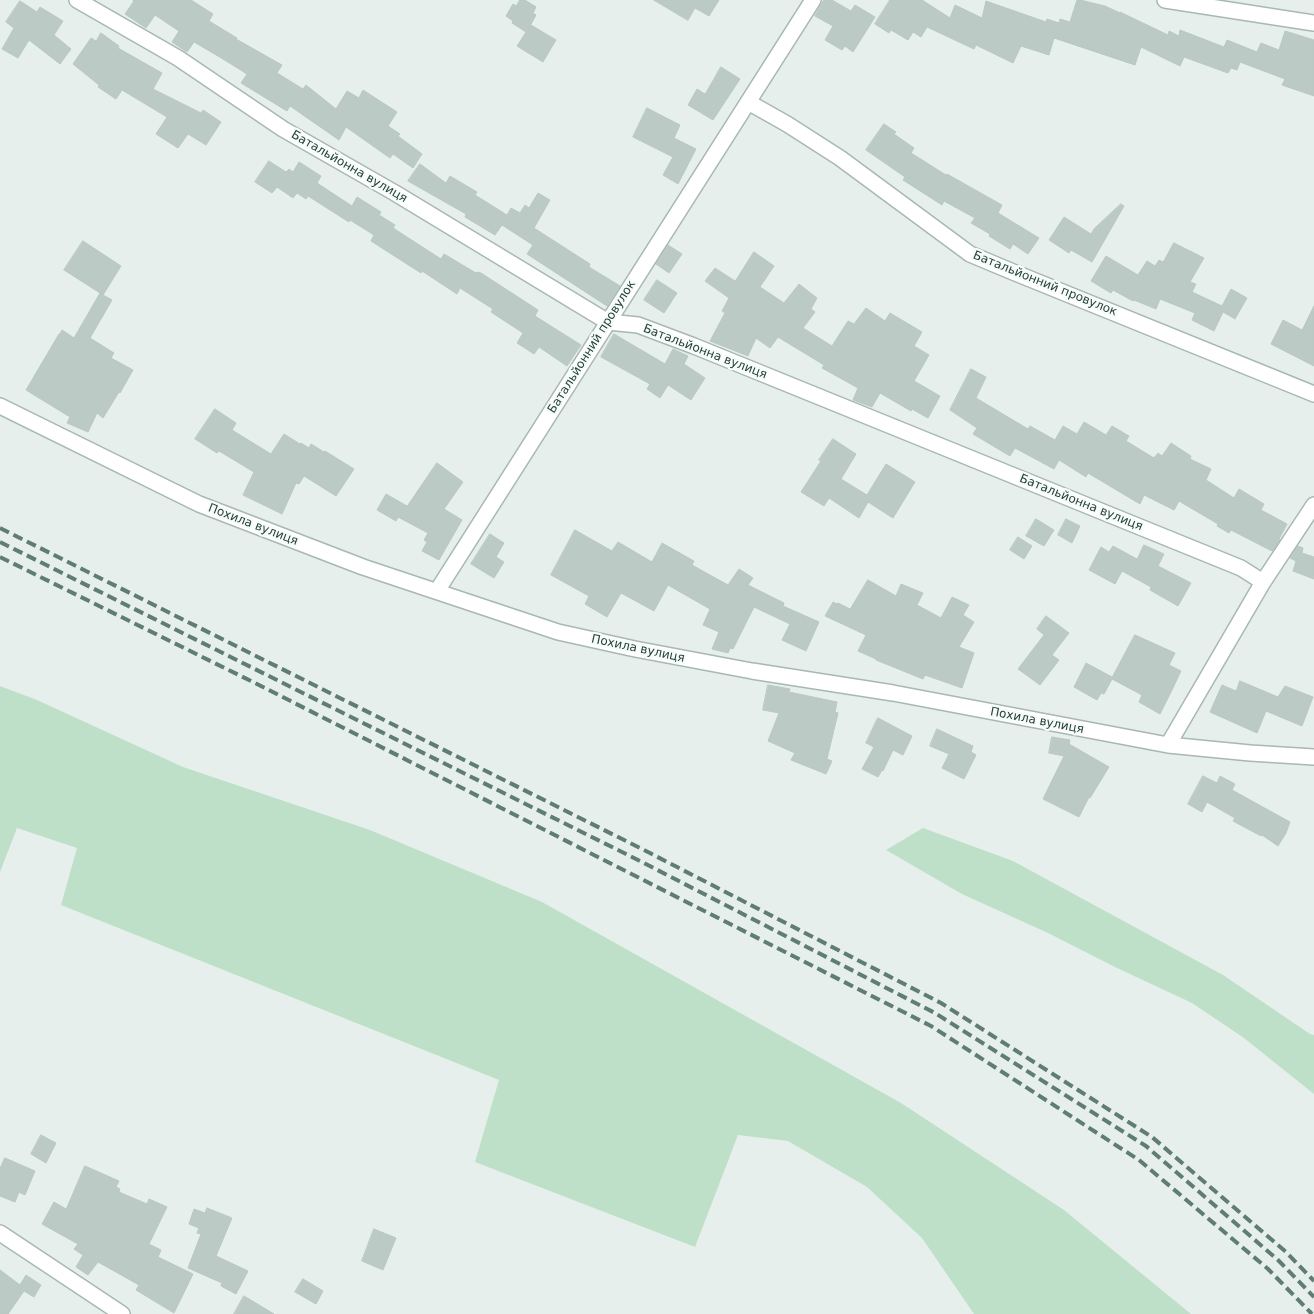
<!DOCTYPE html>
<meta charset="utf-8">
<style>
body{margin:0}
canvas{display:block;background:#e6efeb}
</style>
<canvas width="1314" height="1314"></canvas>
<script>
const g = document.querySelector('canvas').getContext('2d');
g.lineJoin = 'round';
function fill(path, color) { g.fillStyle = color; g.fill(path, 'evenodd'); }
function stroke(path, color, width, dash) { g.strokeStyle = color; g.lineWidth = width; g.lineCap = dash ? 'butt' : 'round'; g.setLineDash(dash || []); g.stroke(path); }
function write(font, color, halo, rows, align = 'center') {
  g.font = font + ' "DejaVu Sans",sans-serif'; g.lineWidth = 4.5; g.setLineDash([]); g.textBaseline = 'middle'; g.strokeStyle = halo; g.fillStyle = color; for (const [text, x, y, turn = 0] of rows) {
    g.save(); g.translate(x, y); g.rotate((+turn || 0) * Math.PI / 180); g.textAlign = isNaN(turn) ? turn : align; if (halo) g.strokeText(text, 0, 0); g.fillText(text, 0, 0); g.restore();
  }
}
fill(new Path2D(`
 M0,686L37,700L183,767L370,830L542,902L901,1103L1064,1210L1191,1314H974L922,1238L867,1187L788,1141L738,1135L695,1247L475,1162L499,1080L61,905L77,848L17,828L0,872Z
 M923,828L1013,861L1223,975L1310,1034L1314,1035V1094L1244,1038L1192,1003L1115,967L1048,933L962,894L886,850Z`), '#bfe0c8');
const building = new Path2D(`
 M133,0H191L213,14L209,21L237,38L236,39L282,65L277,73L303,89L306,85L336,109L347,91L359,98L363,90L397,112L388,126L400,134L398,136L422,154L413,168L393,154L390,158L346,127L339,140L290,106L287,111L241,83L247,74L223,59L194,42L187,52L172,42L179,31L155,15L146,28L125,14L134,1Z
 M520,0H525L536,7L533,13L536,15L529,28L531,25L556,40L543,62L517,46L526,32L512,23L513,21L506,16L513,4L516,6Z
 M654,0H719L709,16L695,8L688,20Z
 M824,0H832L851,11L855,5L875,17L853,52L845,46L842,50L825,40L833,26L815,16Z
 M890,0H922L950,18L955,5L982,18L986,1L1046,22L1047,19L1059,23L1060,19L1070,22L1077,0H1080L1105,6L1120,13V12L1168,35L1169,31L1179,36L1180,30L1224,47L1227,40L1257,52L1261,43L1279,50L1285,31L1314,40V96L1282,85L1285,79L1240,62L1237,70L1231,68L1228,73L1184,57L1180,66L1141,47L1135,65L1054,38L1049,55L1021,46L1013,63L976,45L974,49L927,27L921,37L913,32L908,40L891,30L889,33L875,24Z
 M20,1L37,12L40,7L63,21L54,35L71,49L60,64L29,40L18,58L2,49L14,28L6,22Z
 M101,33L119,46L118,48L162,73L153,89L201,113L203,110L221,122L206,145L188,134L178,148L156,134L167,117L122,90L116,99L98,87L99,85L73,64L91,38L96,41Z
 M721,67L740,79L713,120L688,105L697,89L705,94Z
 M647,108L680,125L674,138L696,149L678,184L663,175L673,157L633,137Z
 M884,124L896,132L894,134L914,148L911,153L946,175L947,174L1002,205L998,213L1039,238L1028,254L1013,244L1010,249L989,236L990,234L971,223L975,218L944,201L942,205L903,180L905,177L866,150Z
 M269,161L286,172L289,169L293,172L299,162L321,176L317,183L352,206L357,197L381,212L379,215L395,225L393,228L441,259L444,254L476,273L477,272L481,273L538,310L535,316L581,345L567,366L539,347L534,354L517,343L523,333L491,312L493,309L460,288L457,294L422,271L421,273L371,241L374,235L350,220L349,222L308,196L306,199L297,193L293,198L277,187L272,193L255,182Z
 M420,164L446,183L450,176L477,192L475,195L507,215L511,208L520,213L525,205L529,208L538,193L550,200L534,228L590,264L589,267L620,286L607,306L527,254L533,245L502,225L495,235L465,217L466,214L408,181Z
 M1121,204L1124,206L1092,262L1071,250L1069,253L1049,240L1064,217L1091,234L1094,229Z
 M83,241L121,266L103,295L112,300L90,338L114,353L111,358L133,370L120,393L119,392L103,418L97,413L88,432L67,423L70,417L26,390L59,334H60L62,330L74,338L100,293L64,270Z
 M1174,243L1204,258L1190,282L1196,284L1192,292L1222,306L1231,289L1247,298L1235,319L1223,312L1214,331L1192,320L1195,313L1160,299L1156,309L1134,300L1133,301L1113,290L1111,293L1091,281L1106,256L1138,275L1147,261L1155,266L1159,260L1163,262Z
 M668,245L682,254L669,273L656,264Z
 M754,252L774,266L760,287L784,303L799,284L817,298L811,309L815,312L803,328L832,346L848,321L854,324L866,308L885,321L890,313L922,332L914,346L929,355L914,381L940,396L928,418L912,409L911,411L880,393L872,407L853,400L858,388L822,368L824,365L778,337L770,348L756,338L748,356L710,341L725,313L722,311L729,298L705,281L715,268L735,281Z
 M657,280L677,293L664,313L644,300Z
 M1314,306V366L1271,344L1283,320L1302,330Z
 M614,334L665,364L673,349L688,356L684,364L705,378L691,400L668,385L660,398L647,389L650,384L601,357Z
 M971,369L986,377L976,398L1028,429L1030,426L1055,440L1063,426L1077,434L1084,422L1106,435L1112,426L1129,436L1126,441L1154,458L1158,453L1162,456L1171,443L1191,456L1190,459L1211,469L1206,480L1234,498L1239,489L1264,504L1261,510L1287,524L1279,539H1280L1273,551L1270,550L1231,530L1229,533L1217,526L1218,524L1179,501L1174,510L1144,495L1140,504L1088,473L1086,477L1059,460L1054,469L1015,448L1010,456L973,434L977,428L950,410Z
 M215,409L236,423L232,430L271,454L284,434L300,444L301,443L309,448L311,444L324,452L325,451L354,469L336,496L304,476L299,484L296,483L282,514L243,495L254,472L219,451L217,453L195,439Z
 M833,439L856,454L841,479L867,495L886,464L915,482L893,518L868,502L859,518L829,498L824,506L801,492L821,461L819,460Z
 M437,463L463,482L444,509L462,520L439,560L422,551L427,542L424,540L428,533L398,517L396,521L377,510L386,494L407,506Z
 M1036,519L1054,530L1044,546L1026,536Z
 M1066,519L1080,526L1072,543L1058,535Z
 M575,530L612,551L618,542L652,562L662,543L694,561L692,565L728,585L739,569L753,578L748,585L784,603L783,606L819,622L806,651L782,640L790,624L754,607L733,649L730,648L728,653L712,649L719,632L703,625L710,609L668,585L654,611L621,593L607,617L585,604L589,596L551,575Z
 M490,534L504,543L496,557L504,562L494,578L471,564Z
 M1018,537L1032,546L1024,559L1010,550Z
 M1144,545L1164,554L1158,566L1191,583L1178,606L1150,590L1151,587L1122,571L1115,584L1089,570L1101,547L1109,552L1113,546L1137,559Z
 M1298,546L1303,548L1302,553L1314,557V579L1293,571L1296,561L1290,558Z
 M868,580L896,596L901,584L923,593L917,605L941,618L952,597L969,605L963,615L974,622L959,647L974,653L962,688L925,675L923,679L876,660V659L858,651L866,635L825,616L833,602L837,604L838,603L850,609Z
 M1046,616L1069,633L1052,655L1059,660L1040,685L1018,669L1044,635L1037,629Z
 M1135,635L1175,653L1169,665L1181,671L1172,690L1160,714L1139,702L1142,695L1112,679L1104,694L1101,693L1097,700L1074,687L1086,663L1112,677Z
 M1240,681L1278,697L1285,686L1313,697L1302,726L1266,711L1257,733L1210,712L1222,685L1236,691Z
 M768,685L790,689L789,692L837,702L835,712L838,713L827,759L832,761L826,774L791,760L795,753L768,741L779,713L763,710Z
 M878,718L912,736L903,755L893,750L883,771L882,770L878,777L862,769L874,747L866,743Z
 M937,729L973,746L971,752L976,755L964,779L942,768L949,754L930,746Z
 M1052,737L1070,740L1069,744L1109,767L1090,798L1089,797L1079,817L1043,799L1064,756L1049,753Z
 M1203,776L1217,783L1220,776L1235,784L1232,790L1290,822L1286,833L1278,846L1262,835L1261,836L1233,821L1235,818L1207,802L1202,812L1188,804Z
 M41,1135L56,1143L46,1163L31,1154Z
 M5,1158L35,1171L25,1195L19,1192L15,1202L0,1196V1169Z
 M85,1166L119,1181L116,1187L120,1189L119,1192L147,1204L149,1199L167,1207L149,1244L161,1250L158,1257L193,1274L174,1313L136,1290L139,1285L98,1262L88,1275L76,1267L83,1255L74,1249L78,1244L42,1224L54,1202L66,1209Z
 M207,1208L232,1218L216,1256L248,1271L236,1294L221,1286L222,1283L188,1268L201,1234L197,1233L199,1228L189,1224L194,1209L205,1213Z
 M374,1229L396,1238L383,1270L362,1261Z
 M0,1270L20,1285L26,1275L41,1285L34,1297L24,1291L8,1314H0Z
 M303,1279L323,1291L316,1304L295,1292Z
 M244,1296L274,1314H234Z`);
fill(building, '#bbcac4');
stroke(building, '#b8c9c2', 1);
const street = new Path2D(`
 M77,0L178,58L283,129L395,193L608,322L638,325L694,346L1241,568L1263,582
 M1165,0L1314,23
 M748,102L787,124L840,158L970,254L1013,272L1314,394
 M0,406L199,504L363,567L558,632L635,649L752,671L893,693L1168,745L1250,753L1314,757
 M437,591L813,0
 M1168,745L1263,582L1314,505
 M0,1233L122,1314`);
stroke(street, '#a8b8b2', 18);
stroke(street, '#fff', 15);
stroke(new Path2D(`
 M0,528L644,850L941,1003L1152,1137L1286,1252L1314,1281
 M0,542L640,861L935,1013L1146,1146L1278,1260L1314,1297
 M0,557L259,685L931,1026L1139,1160L1268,1269L1312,1314`), '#5f7d75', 4, [10, 5]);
write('12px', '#24423a', '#f7fbf9', [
 ["Батальйонна вулиця",349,167,30],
 ["Батальйонний провулок",1045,284,22],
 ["Батальйонний провулок",592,347,-58],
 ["Батальйонна вулиця",705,352,21],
 ["Батальйонна вулиця",1081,503,22],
 ["Похила вулиця",253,525,21],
 ["Похила вулиця",638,649,12],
 ["Похила вулиця",1037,721,11]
]);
</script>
